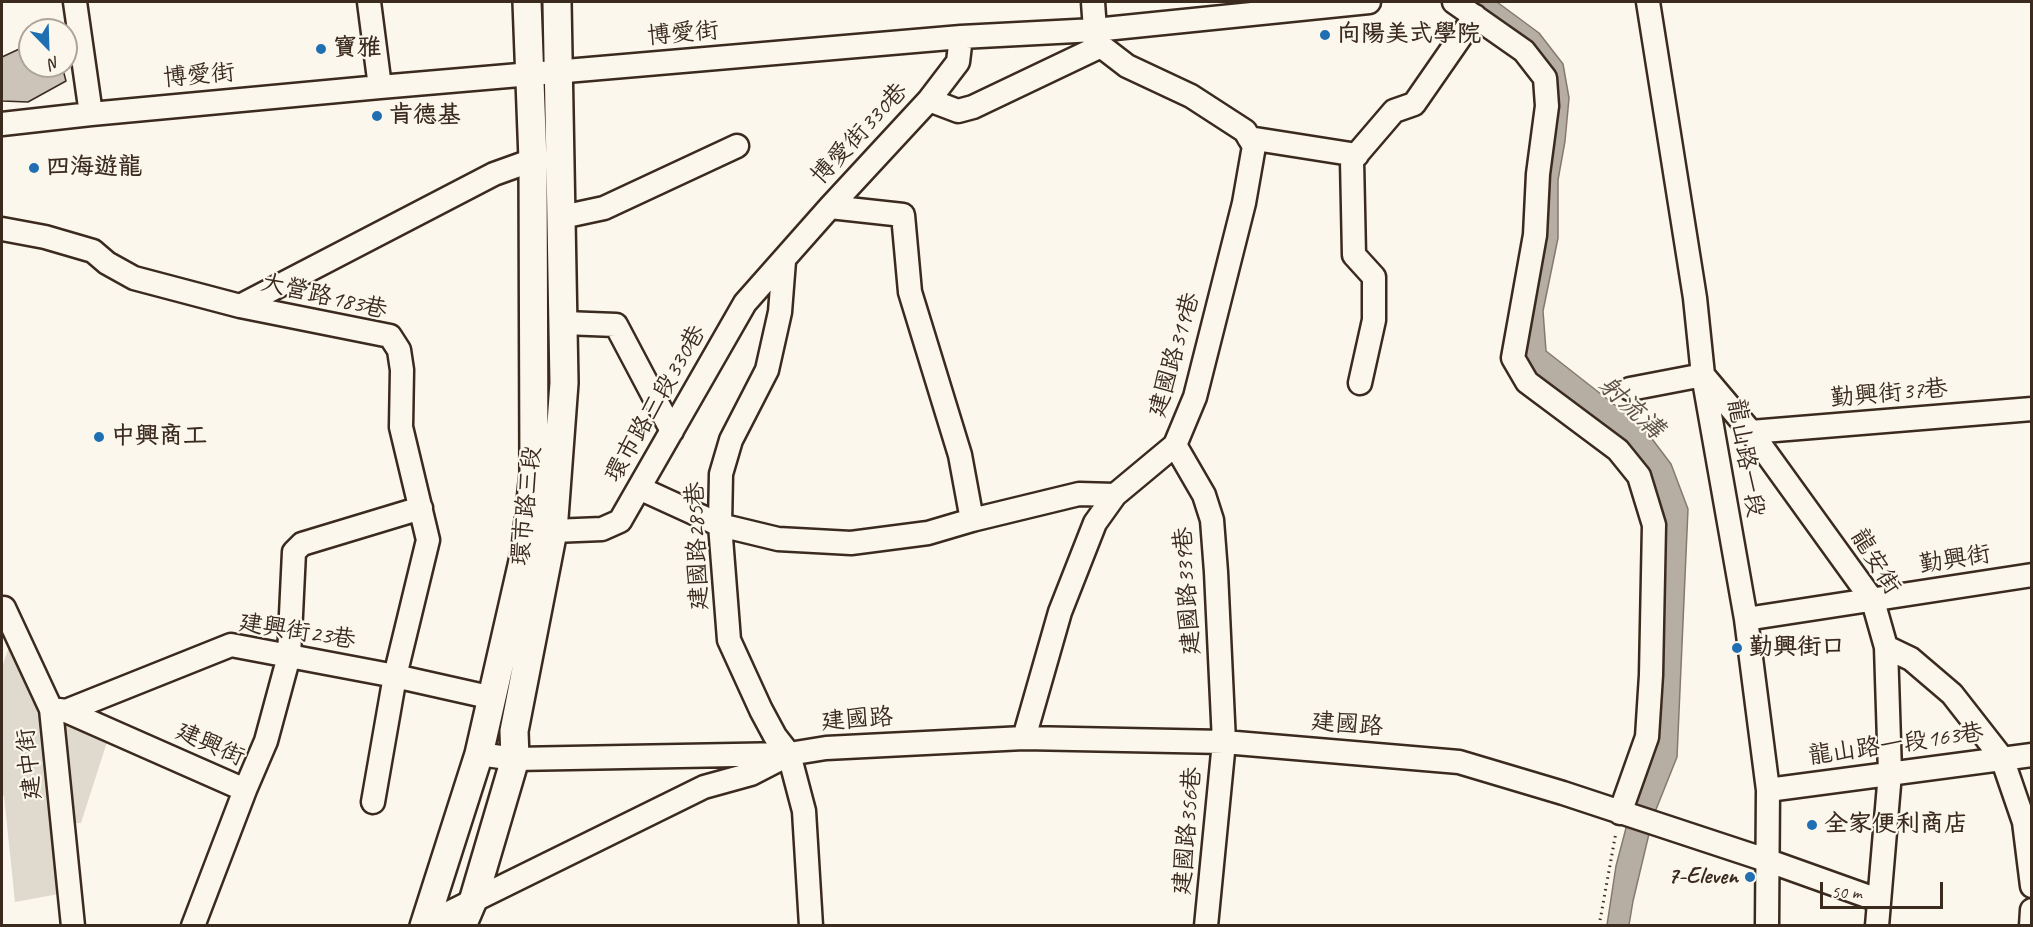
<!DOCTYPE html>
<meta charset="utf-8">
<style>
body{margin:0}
#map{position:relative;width:2033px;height:927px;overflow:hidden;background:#fbf7ec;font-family:Caveat,sans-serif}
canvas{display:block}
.frame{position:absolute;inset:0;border:3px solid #3b2a1e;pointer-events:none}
.north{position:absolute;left:18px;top:18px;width:60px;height:60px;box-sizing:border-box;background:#fbf7ec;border:2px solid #aea59a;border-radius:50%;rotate:157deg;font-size:16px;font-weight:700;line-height:24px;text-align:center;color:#3b2a1e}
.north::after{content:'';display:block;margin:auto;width:21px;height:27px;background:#1f6fb2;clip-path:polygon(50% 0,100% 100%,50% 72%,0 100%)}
.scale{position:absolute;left:1820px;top:882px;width:123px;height:27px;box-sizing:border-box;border:3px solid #3b2a1e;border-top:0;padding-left:8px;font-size:18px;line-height:21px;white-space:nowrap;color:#3b2a1e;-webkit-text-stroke:4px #fbf7ec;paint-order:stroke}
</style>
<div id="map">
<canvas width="2033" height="927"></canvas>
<div class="frame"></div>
<div class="north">N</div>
<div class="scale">50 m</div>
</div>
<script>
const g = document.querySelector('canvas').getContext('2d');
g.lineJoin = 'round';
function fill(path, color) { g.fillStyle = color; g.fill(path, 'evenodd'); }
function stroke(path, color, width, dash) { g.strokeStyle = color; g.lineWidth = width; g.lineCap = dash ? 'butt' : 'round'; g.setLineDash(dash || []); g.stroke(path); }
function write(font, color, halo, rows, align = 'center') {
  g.font = font + ' Caveat,"LXGW WenKai TC",sans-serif'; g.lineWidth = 4.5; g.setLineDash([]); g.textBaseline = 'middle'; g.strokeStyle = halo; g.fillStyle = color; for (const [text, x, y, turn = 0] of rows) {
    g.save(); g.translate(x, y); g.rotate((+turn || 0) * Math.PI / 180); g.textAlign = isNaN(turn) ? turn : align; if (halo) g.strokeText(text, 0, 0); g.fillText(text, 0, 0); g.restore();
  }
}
fill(new Path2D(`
 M10,644L43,708L64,893L15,902L4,796L2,795V667Z
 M59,722L107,742L81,823H71Z`), '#dfd9ce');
const water = new Path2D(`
 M1464,2H1497L1539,33L1563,64L1569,98L1565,141L1558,180V238L1543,311L1546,351L1643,427L1671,464L1688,509L1677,757L1653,817L1633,901L1629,925H1607L1616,866L1630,813L1656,499L1533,376L1523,355L1547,74Z`);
fill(water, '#b6aea2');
stroke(water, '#85796d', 1.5);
const building = new Path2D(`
 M30,44V66H62L66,81L28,102L2,101V57Z`);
fill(building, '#ccc4b9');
stroke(building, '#3b2a1e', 1.5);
const minor = new Path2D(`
 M75,2L91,114
 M369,2L380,87
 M1454,2L1524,51L1545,78L1547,106L1538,174L1535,235L1513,358L1527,382L1618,450L1639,476L1654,525L1651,675L1647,737L1620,813
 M1648,2L1695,298L1703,375L1746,619L1768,790L1767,926
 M929,100L958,111L973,107L1101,46
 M2,124L91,114L380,87L961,37L1095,30L1369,2
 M1249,138L1357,155
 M830,207L903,215L910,292L960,455L972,520
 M562,217L604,208L737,146
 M2,229L45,237L93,251L107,263L134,278L240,306L390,336L399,350L402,370L401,427L428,540L395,676L373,802
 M784,261L780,312L767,370L731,440L721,474L720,525L729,640L761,710L775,736L789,754L804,811L811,926
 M240,306L494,174L533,160
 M564,323L616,325L672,431
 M1360,383L1374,320V277L1354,255L1352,160L1394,111L1414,104L1475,16
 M1630,389L1703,375L1751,432L1873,601L1886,647L1890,773L1877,926
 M1751,432L2032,409
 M1175,445L1204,495L1212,520L1216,572L1224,742L1206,926
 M639,488L720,525L778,539L851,543L928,533L972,520L1079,494L1115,495
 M553,531L602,529L620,521L745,303L830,207L929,100L958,62L961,37
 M4,608L51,709L73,926
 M1746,619L2032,575
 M1886,647L1911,659L1952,694L2002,758L2024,822L2032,886
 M59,710L66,711L245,790L193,926
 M66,711L231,645L395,676L493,698
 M1024,738L1060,612L1095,523L1115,495L1175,445L1195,397L1244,203L1254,146L1245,131L1191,96L1127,66L1101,46L1095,30L1093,2
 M479,754L515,759L789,754L826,748L1024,738L1224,742L1459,762L1563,793L1766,860L1878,900
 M245,790L266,741L289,656L294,552L302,544L421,508
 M1768,790L2032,755
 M422,926L704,787L751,774L784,757
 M2031,926L2032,910`);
const major = new Path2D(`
 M424,926L479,754L526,548L534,473L533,160L527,2
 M462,926L474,898L515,759L514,731L553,531L564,383L557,2`);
stroke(minor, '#3b2a1e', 27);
stroke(major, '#3b2a1e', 32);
stroke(new Path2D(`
 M1599,926L1616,832`), '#3b2a1e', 3, [1.5, 4.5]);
stroke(minor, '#fbf7ec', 22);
stroke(major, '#fbf7ec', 27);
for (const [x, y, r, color] of [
 [1325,35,6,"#1f6fb2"],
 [321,49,6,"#1f6fb2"],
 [377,116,6,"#1f6fb2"],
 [34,168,6,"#1f6fb2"],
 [99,437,6,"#1f6fb2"],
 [1737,648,6,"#1f6fb2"],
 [1812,825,6,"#1f6fb2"],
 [1750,877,6,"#1f6fb2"]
]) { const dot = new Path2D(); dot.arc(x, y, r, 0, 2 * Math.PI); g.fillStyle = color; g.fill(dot); stroke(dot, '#fbf7ec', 2); }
write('24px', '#3b2a1e', '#fbf7ec', [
 ["博愛街",683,34,-5],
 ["博愛街",199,76,-5],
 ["博愛街330巷",860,134,-47],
 ["大營路183巷",324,297,13],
 ["建國路319巷",1175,355,-74],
 ["勤興街37巷",1889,394,-5],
 ["環市路三段330巷",656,404,-60],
 ["龍山路一段",1745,458,80],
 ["環市路三段",527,506,-84],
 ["建國路285巷",698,546,-92],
 ["勤興街",1955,560,-9],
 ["龍安街",1875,562,58],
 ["建國路339巷",1188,591,-94],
 ["建興街23巷",297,632,9],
 ["建國路",857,720,-4],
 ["建國路",1347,725,5],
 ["建興街",210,745,24],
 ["龍山路一段163巷",1896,745,-8],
 ["建中街",30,764,-96],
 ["建國路356巷",1188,831,-85]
]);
write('bold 24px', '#3b2a1e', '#fbf7ec', [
 ["向陽美式學院",1337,35],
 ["寶雅",333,49],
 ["肯德基",389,116],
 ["四海遊龍",46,168],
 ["中興商工",111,437],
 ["勤興街口",1749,648],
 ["全家便利商店",1824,825],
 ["7-Eleven",1738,877,"right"]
], 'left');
write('italic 26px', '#605246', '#fbf7ec', [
 ["射流溝",1631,408,43]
]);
</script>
